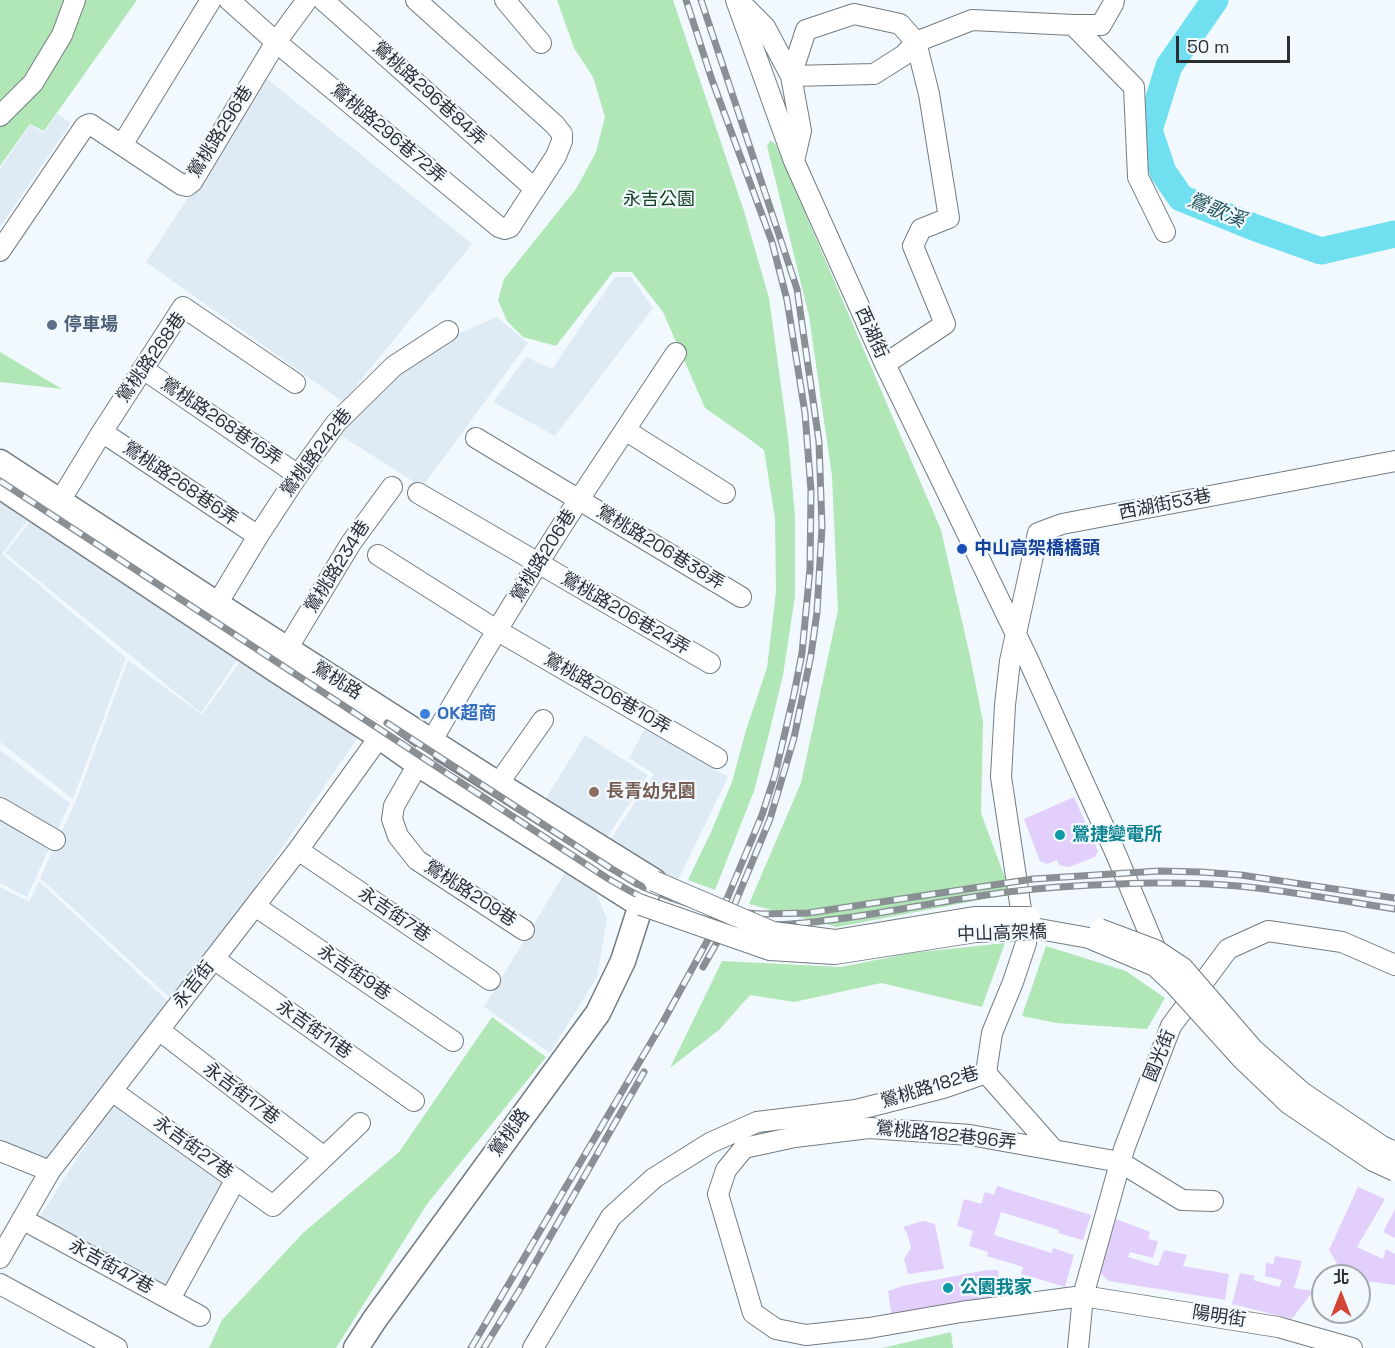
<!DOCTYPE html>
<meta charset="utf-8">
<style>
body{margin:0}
#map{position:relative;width:1395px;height:1348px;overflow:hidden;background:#f1f9ff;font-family:"Space Grotesk","Noto Sans TC",sans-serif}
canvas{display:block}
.north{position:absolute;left:1311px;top:1264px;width:60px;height:60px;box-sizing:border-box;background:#f1f9ff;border:2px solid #a2a8ad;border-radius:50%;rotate:0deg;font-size:16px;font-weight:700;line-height:24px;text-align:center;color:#2b2f32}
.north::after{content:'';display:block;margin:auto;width:21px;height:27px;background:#d34636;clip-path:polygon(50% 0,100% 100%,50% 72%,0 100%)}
.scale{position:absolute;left:1176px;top:36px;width:114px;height:27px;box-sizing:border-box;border:3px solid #2b2f32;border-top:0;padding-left:8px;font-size:18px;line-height:21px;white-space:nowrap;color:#2b2f32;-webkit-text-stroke:4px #f1f9ff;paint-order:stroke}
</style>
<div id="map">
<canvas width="1395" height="1348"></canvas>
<div class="north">北</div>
<div class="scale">50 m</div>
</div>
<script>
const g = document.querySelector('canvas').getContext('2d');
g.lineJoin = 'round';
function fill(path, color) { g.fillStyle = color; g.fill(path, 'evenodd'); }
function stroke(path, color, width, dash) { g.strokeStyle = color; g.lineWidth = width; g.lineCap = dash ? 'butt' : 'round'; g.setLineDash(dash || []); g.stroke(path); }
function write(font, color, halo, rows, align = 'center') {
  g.font = font + ' "Space Grotesk","Noto Sans TC",sans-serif'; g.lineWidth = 4.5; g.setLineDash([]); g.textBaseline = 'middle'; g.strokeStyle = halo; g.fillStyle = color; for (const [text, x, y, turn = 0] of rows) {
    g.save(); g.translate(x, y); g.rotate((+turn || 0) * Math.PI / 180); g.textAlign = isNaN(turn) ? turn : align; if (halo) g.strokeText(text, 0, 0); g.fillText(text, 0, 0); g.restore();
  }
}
fill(new Path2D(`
 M266,78L472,244L343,402L146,262Z
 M57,114L71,123L0,227V169L30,125L44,133Z
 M615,277H631L653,308L555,436L493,402L526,357L552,369Z
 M497,317L528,343L422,487L340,435L397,370L451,337Z
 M0,493L31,516L2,554L126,658L73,799L0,742Z
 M33,518L241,654L201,713L5,553Z
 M244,656L359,736L229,925L172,1000L40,878L75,803L128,660L202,715Z
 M646,727L728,777L676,884L606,846L654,774L629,758Z
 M585,735L648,775L602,845L540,808Z
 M0,750L70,803L27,897L0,883Z
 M567,869L592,883L607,919L597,977L550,1053L484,1007Z
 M39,881L170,1003L45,1160L0,1142V887L29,902Z
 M112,1104L222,1183L165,1288L39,1218Z`), '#deeaf4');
fill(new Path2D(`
 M0,0H137L44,131L30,124L0,166Z
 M557,0H673L744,211L769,298L788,437L795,517V596L783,675L768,738L754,791L715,890L688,880L711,832L732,782L746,730L767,668L776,591L775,518L764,450L748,438L705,408L663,312L632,272H613L556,346L523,337L507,321L498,300L504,279L576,189L596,152L605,117L593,77L574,48Z
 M770,141L773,142L776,145L941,530L970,656L983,722L981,813L1011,894L837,927L749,904L801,783L838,610L832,476L809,316L767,146Z
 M0,352L62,389L0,382Z
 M1005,943L982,1007L881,983L794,1002L750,995L719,1030L670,1068L722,961L841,967L911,953Z
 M1046,946L1126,971L1165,998L1147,1029L1056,1023L1022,1016Z
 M492,1017L546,1057L427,1204L336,1348H209L222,1320L303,1233L399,1152Z
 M951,1332L953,1348H882Z`), '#b1e6b6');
stroke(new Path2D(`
 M1215,0L1169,66L1149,130L1163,172L1181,198L1256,228L1321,251L1395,234`), '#70e0f1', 27);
fill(new Path2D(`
 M1074,797L1098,851L1095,857L1069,867L1059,865L1057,860L1047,864L1040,861L1024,819Z
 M997,1186L1091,1215L1083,1240L1058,1233L1059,1230L1001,1212L994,1235L1052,1253L1053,1248L1074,1255L1065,1287L1021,1274L1023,1267L987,1256L988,1252L969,1246L973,1231L957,1226L964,1199L981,1204L985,1192L994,1195Z
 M1358,1187L1385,1199L1357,1247L1383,1259L1386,1249L1395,1254V1285L1359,1280V1276H1339V1267L1329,1250Z
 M1395,1209V1238L1383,1232Z
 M1116,1219L1150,1232L1148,1239L1158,1241L1153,1258L1130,1252L1128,1257L1158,1266L1164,1250L1187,1255L1183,1266L1229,1274L1225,1300L1109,1281L1101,1274V1267Z
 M923,1221L935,1224L944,1269L908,1274L904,1259L911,1248L907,1233L903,1227Z
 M1275,1256L1302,1261L1294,1288L1313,1291L1292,1319L1232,1304L1240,1273L1255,1276L1253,1280L1279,1287L1282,1280L1265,1276L1266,1262L1273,1265Z
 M987,1270H998L1002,1301L892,1319L888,1291L902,1286Z`), '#e3cffb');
const minor = new Path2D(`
 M229,0L276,42L499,227L505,229L510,227L556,156L562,141V134L555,125L416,0
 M323,0L535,189
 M505,0L541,43
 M736,0L794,161L885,364L1027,657L1116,854L1156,950L1155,963
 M740,2L765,27L791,76L801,131L794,161
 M1073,25H1101L1113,4L1114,0
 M0,116L33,83L62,35L75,0
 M122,145L211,0
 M0,251L85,126L90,124L182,185L187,186L192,182L276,42L307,0
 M885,364L945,324L913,246L921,229L949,218L929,94L916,42L900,24L854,14L806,30L791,76L874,74L904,55L916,42L972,20L1073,25L1134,87L1138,177L1165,232
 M143,369L298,475
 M625,430L725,493
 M102,432L258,536
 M476,438L741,597
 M418,493L710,663
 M52,514L102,432L183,307L295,383
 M378,555L498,631L717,758
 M217,604L258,536L298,475L336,423L394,366L448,331
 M287,649L351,543L392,487
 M498,784L543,720
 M0,808L55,840
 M298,850L490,980
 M255,906L453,1041
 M524,930L417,860L398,836L392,819L394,806C453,703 513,600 578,501C611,452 643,402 676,353
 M214,959L414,1101
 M159,1030L324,1157
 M986,1073L1054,1150
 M112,1091L273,1206L360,1123
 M0,1151L50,1171
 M1213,1201L1182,1200L1120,1162L970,1135L869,1128L795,1137L744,1148L726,1170L718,1194L753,1313L776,1329L806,1335L869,1328L961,1312L1083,1296L1278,1327L1352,1348
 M22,1219L200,1316
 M0,1258L50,1171L298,850L388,725
 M0,1284L117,1348
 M170,1299L236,1179
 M533,1348L611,1217L654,1178L710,1143L757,1122L856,1110L943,1088L986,1073L992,1033L1013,982L1026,943L1001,777L1005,705L1010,661L1038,533L1062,524L1395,461
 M1078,1348L1083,1296L1124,1149L1171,1026L1228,949L1268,931L1342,942L1395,965`);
const major = new Path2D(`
 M0,462L217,604L498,784L654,881L641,905L623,961L598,1013L375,1319L356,1348
 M0,486L276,670L380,737L418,764L641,905`);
stroke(minor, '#737c82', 22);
stroke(major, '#737c82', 27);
stroke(minor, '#fff', 20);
stroke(major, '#fff', 24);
const rail = new Path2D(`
 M701,0L797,289L819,442L822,527L817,612L811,655L794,738L770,819L724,930L703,967
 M0,481L607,878C636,895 666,911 698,918C755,932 821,922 878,913C943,902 1009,889 1075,886C1130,883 1184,881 1238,886C1291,891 1343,901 1395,909
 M387,723L612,869L643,887L671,898L707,910L761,914L808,913L1033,879L1159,871L1201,872L1241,875L1395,898
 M471,1348L663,1022L716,925L762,815L775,775L794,694L802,653L810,569L811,491L805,413L787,300L772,242L712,80L686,0
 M484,1348L522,1286L644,1072`);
stroke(rail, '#898f93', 7);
stroke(rail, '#f1f9ff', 4.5, [14]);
const minorBridge = new Path2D(`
 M654,881L773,932L835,940L974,917H1030
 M641,905L770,950L835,954L976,932L1039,929L1089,938L1155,966L1175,985L1242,1059L1289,1104L1373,1161L1395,1171
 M1100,929L1156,950L1183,968L1253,1049L1302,1092L1382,1146L1395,1152`);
stroke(minorBridge, '#737c82', 22, []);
stroke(minorBridge, '#fff', 20);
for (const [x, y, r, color] of [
 [52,325,6,"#5c6f8a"],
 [962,549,6,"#1a4fb4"],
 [425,714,6,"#3f7fe0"],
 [594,792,6,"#8d6e63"],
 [1060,835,6,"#0f9aa8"],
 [948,1288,6,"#0f9aa8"]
]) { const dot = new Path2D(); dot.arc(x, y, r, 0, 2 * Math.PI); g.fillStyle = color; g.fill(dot); stroke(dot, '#f1f9ff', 2); }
write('18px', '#2b2f32', '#f1f9ff', [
 ["鶯桃路296巷84弄",429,94,42],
 ["鶯桃路296巷",221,132,-58],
 ["鶯桃路296巷72弄",388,134,40],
 ["西湖街",871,333,66],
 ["鶯桃路268巷",152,358,-55],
 ["鶯桃路268巷16弄",221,422,34],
 ["鶯桃路242巷",317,453,-53],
 ["鶯桃路268巷6弄",180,484,34],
 ["西湖街53巷",1165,505,-11],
 ["鶯桃路206巷38弄",660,548,31],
 ["鶯桃路206巷",544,556,-58],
 ["鶯桃路234巷",338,567,-58],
 ["鶯桃路206巷24弄",625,614,30],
 ["鶯桃路",337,681,32],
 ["鶯桃路206巷10弄",607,694,30],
 ["鶯桃路209巷",470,894,33],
 ["永吉街7巷",394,915,34],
 ["中山高架橋",1002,934,-2],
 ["永吉街9巷",354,973,34],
 ["永吉街",194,985,-52],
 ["永吉街11巷",314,1030,35],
 ["國光街",1160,1056,-68],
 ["鶯桃路182巷",930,1088,-17],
 ["永吉街17巷",241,1094,37],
 ["鶯桃路",510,1133,-54],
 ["鶯桃路182巷96弄",946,1136,6],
 ["永吉街27巷",193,1148,36],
 ["永吉街47巷",111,1267,29],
 ["陽明街",1219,1317,9]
]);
write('18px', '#13411d', '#f1f9ff', [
 ["永吉公園",659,200]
]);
write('bold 18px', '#4e5e75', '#f1f9ff', [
 ["停車場",64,325]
], 'left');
write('bold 18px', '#164399', '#f1f9ff', [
 ["中山高架橋橋頭",974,549]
], 'left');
write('bold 18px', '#366cbe', '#f1f9ff', [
 ["OK超商",437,714]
], 'left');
write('bold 18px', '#785e54', '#f1f9ff', [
 ["長青幼兒園",606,792]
], 'left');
write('bold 18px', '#0d838f', '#f1f9ff', [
 ["鶯捷變電所",1072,835],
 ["公園我家",960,1288]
], 'left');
write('italic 20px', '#1f5158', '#f1f9ff', [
 ["鶯歌溪",1216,211,22]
]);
</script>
